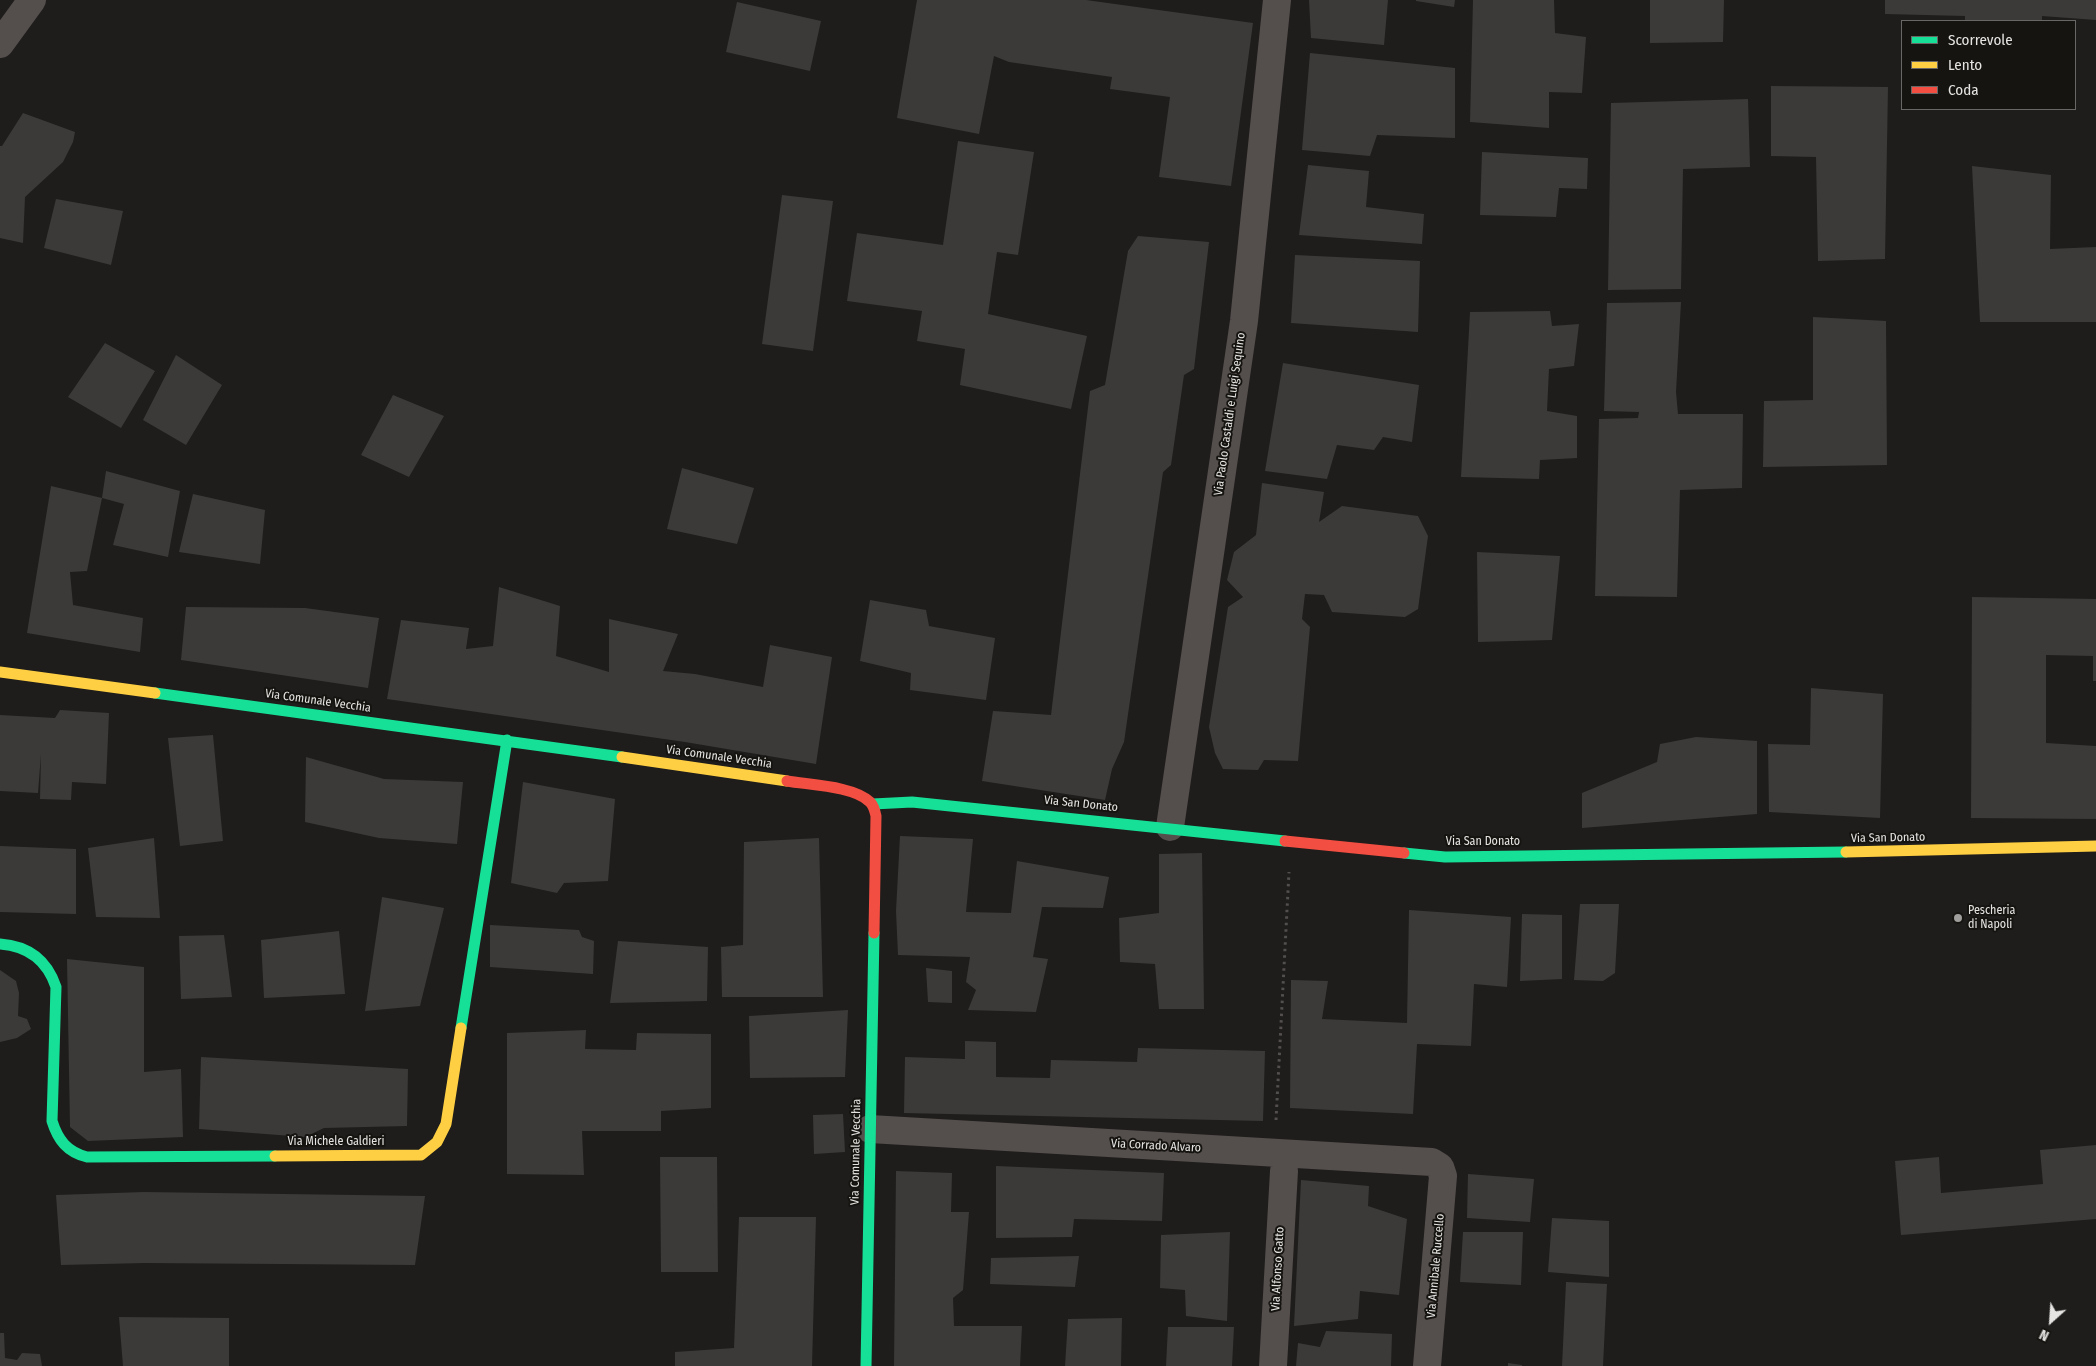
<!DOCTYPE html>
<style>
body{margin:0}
#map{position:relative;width:2096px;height:1366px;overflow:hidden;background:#1e1d1b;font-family:"Fira Sans Condensed",sans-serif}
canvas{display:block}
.legend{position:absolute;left:1901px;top:20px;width:175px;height:90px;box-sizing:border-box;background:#151411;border:1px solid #696765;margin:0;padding:6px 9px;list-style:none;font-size:15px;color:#e6e4e2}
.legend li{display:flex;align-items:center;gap:10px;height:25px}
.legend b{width:25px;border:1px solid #696765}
.north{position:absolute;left:2026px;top:1296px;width:50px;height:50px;-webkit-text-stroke:4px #151411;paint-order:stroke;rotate:206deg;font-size:14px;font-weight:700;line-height:20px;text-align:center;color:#e6e4e2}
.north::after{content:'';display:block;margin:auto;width:18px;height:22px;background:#e6e4e2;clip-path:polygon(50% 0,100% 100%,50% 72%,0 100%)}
</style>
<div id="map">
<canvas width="2096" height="1366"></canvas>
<ul class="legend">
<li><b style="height:6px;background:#16e098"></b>Scorrevole</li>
<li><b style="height:6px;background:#ffcf43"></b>Lento</li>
<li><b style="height:6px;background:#f24e42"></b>Coda</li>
</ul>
<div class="north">N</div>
</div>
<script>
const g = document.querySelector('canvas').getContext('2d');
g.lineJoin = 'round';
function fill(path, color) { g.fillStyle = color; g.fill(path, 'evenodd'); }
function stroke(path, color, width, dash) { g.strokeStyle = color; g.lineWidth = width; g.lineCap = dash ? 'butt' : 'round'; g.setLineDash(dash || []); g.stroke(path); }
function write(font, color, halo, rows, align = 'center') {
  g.font = font + ' "Fira Sans Condensed",sans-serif'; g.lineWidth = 4; g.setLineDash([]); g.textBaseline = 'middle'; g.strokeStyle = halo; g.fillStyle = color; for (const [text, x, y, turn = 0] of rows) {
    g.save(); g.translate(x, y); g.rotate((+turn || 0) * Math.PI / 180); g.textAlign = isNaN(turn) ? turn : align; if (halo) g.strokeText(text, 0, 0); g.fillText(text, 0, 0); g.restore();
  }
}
fill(new Path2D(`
 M917,0H1086L1253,23L1231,186L1159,177L1170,97L1110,89L1112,77L1009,62L994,56L979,134L897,118Z
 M1309,0H1388L1384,45L1311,38Z
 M1416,0H1455L1454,7L1416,1Z
 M1473,0H1554L1555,33L1586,37L1582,93L1549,92V128L1470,122Z
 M1650,0H1724L1723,42L1650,43Z
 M1885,0H2096V20L2042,16V21H1965V16L1885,14Z
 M737,2L821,21L810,71L726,52Z
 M1310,53L1455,68V138L1377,135L1370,156L1302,150Z
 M1771,86L1888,87L1885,259L1818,261L1816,157L1771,156Z
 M1748,99L1750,167L1683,169L1681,289L1608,290L1611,103Z
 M23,113L75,132L73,142L63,162L25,197L23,243L0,238V146H2Z
 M958,141L1034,152L1018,255L997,252L988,314L1087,336L1071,409L960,385L965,349L917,341L922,311L847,301L857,233L943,245Z
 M1482,152L1588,158L1587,189L1559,188L1556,217L1480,215Z
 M1308,165L1369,171L1366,207L1424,214L1422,244L1299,235Z
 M1972,166L2051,175L2050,249L2096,247V322H1980Z
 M782,195L833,201L813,351L762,344Z
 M56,199L123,211L111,265L44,248Z
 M1138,236L1209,242L1194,369L1184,375L1171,465L1163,472L1124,742L1112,769L1105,800L982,781L993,711L1051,715L1090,391L1105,385L1128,251Z
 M1295,255L1420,261L1418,332L1291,323Z
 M1681,302L1676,392L1678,414H1743L1742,488L1680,490L1677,597L1595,596L1599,419L1638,418L1639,412L1604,411L1607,303Z
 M1550,311L1552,326L1579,324L1574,366L1549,369L1547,411L1577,416V458L1540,460L1539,479L1461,477L1470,312Z
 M1813,317L1886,321L1887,465L1763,467L1764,401L1813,400Z
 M105,343L155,371L121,428L68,397Z
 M176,355L222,385L186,445L143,420Z
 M1283,363L1419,385L1412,442L1383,437L1374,450L1337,445L1327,479L1265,471Z
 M393,395L444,416L409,477L361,455Z
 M682,468L754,488L737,544L667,529Z
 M106,471L180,491L168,557L113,545L124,504L102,498L87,571L70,572L73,605L143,618L140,652L27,633L51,486L102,498Z
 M1262,483L1324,492L1319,522L1342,506L1418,516L1428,536L1418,609L1405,617L1332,612L1324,595L1305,594L1302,619L1310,627L1298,761L1264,760L1258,770L1223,769L1215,753L1209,727L1228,607L1243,597L1227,580L1234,552L1256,535Z
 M193,494L265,510L260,564L179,552Z
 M1477,552L1560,556L1552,640L1478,642Z
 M499,587L560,606L556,656L609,672V619L678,634L663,671L695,674L763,687L770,645L832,657L816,764L685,742L387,699L401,620L469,628L466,649L493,646Z
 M1972,597L2096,599V681H2093V656L2046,655V743L2096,746V819L1971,818Z
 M870,600L926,610L929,626L995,638L986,700L910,690L911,673L860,661Z
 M186,607L305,608L379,618L368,688L181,660Z
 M1811,688L1883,694L1880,818L1769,812L1768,744L1810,745Z
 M60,710L109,713L106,784L72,782L71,800L40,799L41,754L38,793L0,791V715L55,718Z
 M213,735L223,841L180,846L168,738Z
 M1696,737L1757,741V814L1582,828V793L1657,762L1660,744Z
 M306,757L384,779L463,782L457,844L379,838L305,822Z
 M523,782L615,799L608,881L564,883L557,893L511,883Z
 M900,836L973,839L966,912L1011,913L1017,861L1109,877L1103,908L1042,907L1033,957L1048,959L1036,1012L968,1010L976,990L966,982L970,957L898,955L896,911Z
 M154,838L160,918L96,917L88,848Z
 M819,838L823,997H722L721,947L743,945L744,842Z
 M0,846L76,849V914L0,912Z
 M1202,853L1204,1009H1159L1155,964L1120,962L1119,918L1159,913V854Z
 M382,897L444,908L420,1006L365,1011Z
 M1580,904H1619L1615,973L1603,981L1574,980Z
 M1409,910L1511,917L1507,987L1474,984L1471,1046L1417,1044L1413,1114L1290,1108L1291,980L1328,981L1322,1019L1407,1023Z
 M1522,914L1562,915V979L1520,981Z
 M490,925L579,930L582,937L594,941L593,974L490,967Z
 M339,931L345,994L264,998L261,940Z
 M224,935L232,997L181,999L179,936Z
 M618,941L708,947L707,1001L610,1003Z
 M67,959L144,967V1072L181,1069L183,1137L88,1141L70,1127Z
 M926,968L952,971V1003L928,1002Z
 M0,970L16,981L19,993L18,1016L27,1019L31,1029L17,1038L0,1042Z
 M848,1010L845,1077L750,1078L749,1016Z
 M586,1030L585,1049L636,1050L637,1033L711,1034V1108L661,1111V1131H582L584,1175L507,1174V1033Z
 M965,1041L996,1042V1077L1050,1078L1051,1060L1137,1062L1138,1048L1265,1051L1263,1121L904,1113L905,1057L965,1059Z
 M201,1057L408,1069L407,1126L324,1128L305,1137L199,1129Z
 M843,1114L845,1152L814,1154L813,1115Z
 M2096,1145V1219L1901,1235L1895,1161L1939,1157L1941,1193L2043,1184L2040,1150Z
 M660,1157H717L718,1272H661Z
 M996,1166L1164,1173L1162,1221L1074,1219L1072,1237L996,1238Z
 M896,1171L952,1173L951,1212H969L963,1290L953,1298L954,1326H1022L1020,1366H894Z
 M1468,1174L1534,1179L1530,1222L1467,1218Z
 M1301,1180L1369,1186L1368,1206L1407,1219L1399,1295L1360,1291L1358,1319L1294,1326Z
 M144,1192L425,1196L415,1265L145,1263L61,1265L56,1195Z
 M739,1217H816L812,1366H675V1352L734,1348Z
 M1552,1218L1609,1221V1277L1548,1272Z
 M1230,1232L1227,1321L1186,1316L1185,1290L1160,1288L1161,1235Z
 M1463,1232H1523L1521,1285L1460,1282Z
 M1079,1256L1075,1287L990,1284L991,1258Z
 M1566,1282L1607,1284L1603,1366H1562Z
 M119,1317L229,1318V1366H123Z
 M1122,1318L1121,1366H1065L1068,1319Z
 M1168,1327H1234L1232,1366H1166Z
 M1326,1331L1392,1334L1391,1366H1296L1298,1343L1320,1347Z
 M0,1333H4L5,1358L17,1360L22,1353L40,1354L42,1366H0Z
 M1508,1363L1522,1365V1366H1508Z`), '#3b3a39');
stroke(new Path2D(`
 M1276,1120L1289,872`), '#534f4f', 3, [2.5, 4]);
stroke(new Path2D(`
 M0,44L32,0
 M1170,827L1244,321L1277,0
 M870,1129L1432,1162L1440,1167L1443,1176L1427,1366
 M1273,1366L1284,1171`), '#544e4d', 28);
stroke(new Path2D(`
 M155,693L622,757
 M873,804L912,802L1285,841
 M1404,853L1445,857L1846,852
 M0,944C28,946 47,960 56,987L52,1121C58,1140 67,1152 87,1157L275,1156
 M461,1028L507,740
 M866,1366L874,933`), '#16e098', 11);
stroke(new Path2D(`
 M0,672L155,693
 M622,757L787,781
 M1846,852L2096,846
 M275,1156L421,1155L437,1142L446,1124L461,1028`), '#ffcf43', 11);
stroke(new Path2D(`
 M787,781C809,785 854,786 870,802C874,806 875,811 876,816L874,933
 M1285,841L1404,853`), '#f24e42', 11);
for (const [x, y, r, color] of [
 [1958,918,5,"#a09e9c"]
]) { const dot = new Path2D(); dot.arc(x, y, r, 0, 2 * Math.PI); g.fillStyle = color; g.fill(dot); stroke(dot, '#151411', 2); }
write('12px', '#e6e4e2', '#151411', [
 ["Via Paolo Castaldi e Luigi Sequino",1230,414,-82],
 ["Via Comunale Vecchia",318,701,8],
 ["Via Comunale Vecchia",719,757,8],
 ["Via San Donato",1081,804,6],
 ["Via San Donato",1888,838,-1],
 ["Via San Donato",1483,842],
 ["Via Michele Galdieri",336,1142],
 ["Via Corrado Alvaro",1156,1146,3],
 ["Via Comunale Vecchia",856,1152,-89],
 ["Via Annibale Ruccello",1436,1266,-85],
 ["Via Alfonso Gatto",1278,1269,-87]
]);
write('12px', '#e6e4e2', '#151411', [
 ["Pescheria",1968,911],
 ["di Napoli",1968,925]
], 'left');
</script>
